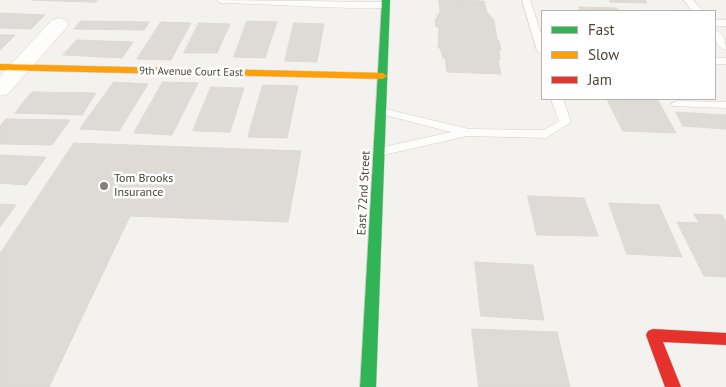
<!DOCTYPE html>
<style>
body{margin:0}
#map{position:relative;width:726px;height:387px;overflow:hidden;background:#f4f2ee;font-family:"PT Sans",sans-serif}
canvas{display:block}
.legend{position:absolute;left:541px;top:10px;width:175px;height:90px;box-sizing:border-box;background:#fff;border:1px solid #b7b4b0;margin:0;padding:6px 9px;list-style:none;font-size:15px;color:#4b4439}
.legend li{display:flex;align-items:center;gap:10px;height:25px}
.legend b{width:25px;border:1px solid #b7b4b0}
</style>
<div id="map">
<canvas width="726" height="387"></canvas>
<ul class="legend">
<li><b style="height:6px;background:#30b455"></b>Fast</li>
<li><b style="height:6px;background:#ff9f0a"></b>Slow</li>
<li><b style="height:6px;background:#e5322d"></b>Jam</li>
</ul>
</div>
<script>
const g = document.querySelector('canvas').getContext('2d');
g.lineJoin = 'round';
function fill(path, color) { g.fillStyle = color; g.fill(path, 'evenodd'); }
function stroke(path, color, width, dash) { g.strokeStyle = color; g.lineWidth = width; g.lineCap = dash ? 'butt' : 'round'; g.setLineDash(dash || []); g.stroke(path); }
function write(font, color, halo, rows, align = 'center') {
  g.font = font + ' "PT Sans",sans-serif'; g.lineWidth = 5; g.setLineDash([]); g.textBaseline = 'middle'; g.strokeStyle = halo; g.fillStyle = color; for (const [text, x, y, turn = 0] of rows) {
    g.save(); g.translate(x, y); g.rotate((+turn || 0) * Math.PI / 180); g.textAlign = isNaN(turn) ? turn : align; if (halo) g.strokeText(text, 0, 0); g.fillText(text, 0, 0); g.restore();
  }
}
const building = new Path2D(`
 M32,0H97L96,2Z
 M439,0L484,1L487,12L494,20L497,40L499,41L501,50H499L500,60H498L501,74L447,72L445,58H443L440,48H438L439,27H436L435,19H437V15H439L440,11Z
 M610,0H645L647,3L610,2Z
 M579,7L617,8L619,11H581Z
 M0,13L45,15L31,29L0,28Z
 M81,21L149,22L144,30L74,29Z
 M247,21L277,22L265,58L234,57Z
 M161,22L191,23L171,60L137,59Z
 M199,23L230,24L217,53H184Z
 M294,23L324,24L317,62L285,61Z
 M0,35H15L0,50Z
 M77,40L133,42L122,58L63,55Z
 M114,82L148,84L119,131L80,129Z
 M163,82L198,83L172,135L134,133Z
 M263,85L298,86L287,138L248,137Z
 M211,87L244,88L230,132L193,131Z
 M32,92L96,93L82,115L15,113Z
 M607,99H657L676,133L623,131Z
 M676,112L726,115V129L683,126Z
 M6,119L70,120L52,145L0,144V126Z
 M74,143L301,151L288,222L130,216L49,387H0V254Z
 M0,155L46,157L26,185L0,183Z
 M528,196L584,198L598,236L537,235Z
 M609,203L659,205L682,257L627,254Z
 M0,204L16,205L0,227Z
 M694,214L722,215L726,222V277L704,276L677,222L699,223Z
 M475,262L533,265L544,320L481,316Z
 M472,329L557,332L570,387H479Z`);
fill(building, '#dedbd6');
stroke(building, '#dcd9d4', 1);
const lane = new Path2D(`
 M217,0L386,2L390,5L386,8C332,9 276,4 221,3Z
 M522,0H530L542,36V54L537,51Z
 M684,0H693L702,11H692Z
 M715,20H726V26H715Z
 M715,30C724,33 726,42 726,50C717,48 714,38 715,30Z
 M715,58H726V64H715Z
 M551,99H563L571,122L546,138L467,136L379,156L373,152L379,148L451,132L377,113L375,111L377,109L381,108L469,129L544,130L559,121Z
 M677,101L726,102V108L673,106L671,104Z`);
const street = new Path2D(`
 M59,18L66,20L68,24L66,28L8,94L0,96V76L52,20Z`);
const fast = new Path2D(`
 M382,0H390L376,387H360Z`);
const slow = new Path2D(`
 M0,64L383,73L387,76L383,79L0,70Z`);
const jam = new Path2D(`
 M653,329L726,333V345L663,342L681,387H665L646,335L648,331Z`);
stroke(lane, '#d2d0cb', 1);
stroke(street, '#d2d0cb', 1);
stroke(fast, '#d3cfc5', 1);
stroke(slow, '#d3cfc5', 1);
stroke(jam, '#d3cfc5', 1);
fill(lane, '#fdfdfc');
fill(street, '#fdfdfc');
fill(fast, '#30b455');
fill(slow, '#ff9f0a');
fill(jam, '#e5322d');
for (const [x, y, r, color] of [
 [104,186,5,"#868178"]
]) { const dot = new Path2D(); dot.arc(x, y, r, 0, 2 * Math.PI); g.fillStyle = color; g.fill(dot); stroke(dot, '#fff', 2); }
write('11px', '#4b4439', '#fff', [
 ["9th Avenue Court East",191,72,1]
]);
write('12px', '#4b4439', '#fff', [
 ["Tom Brooks",114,179],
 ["Insurance",114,193]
], 'left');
write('12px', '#4b4439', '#fff', [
 ["East 72nd Street",364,193,-87]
]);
</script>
